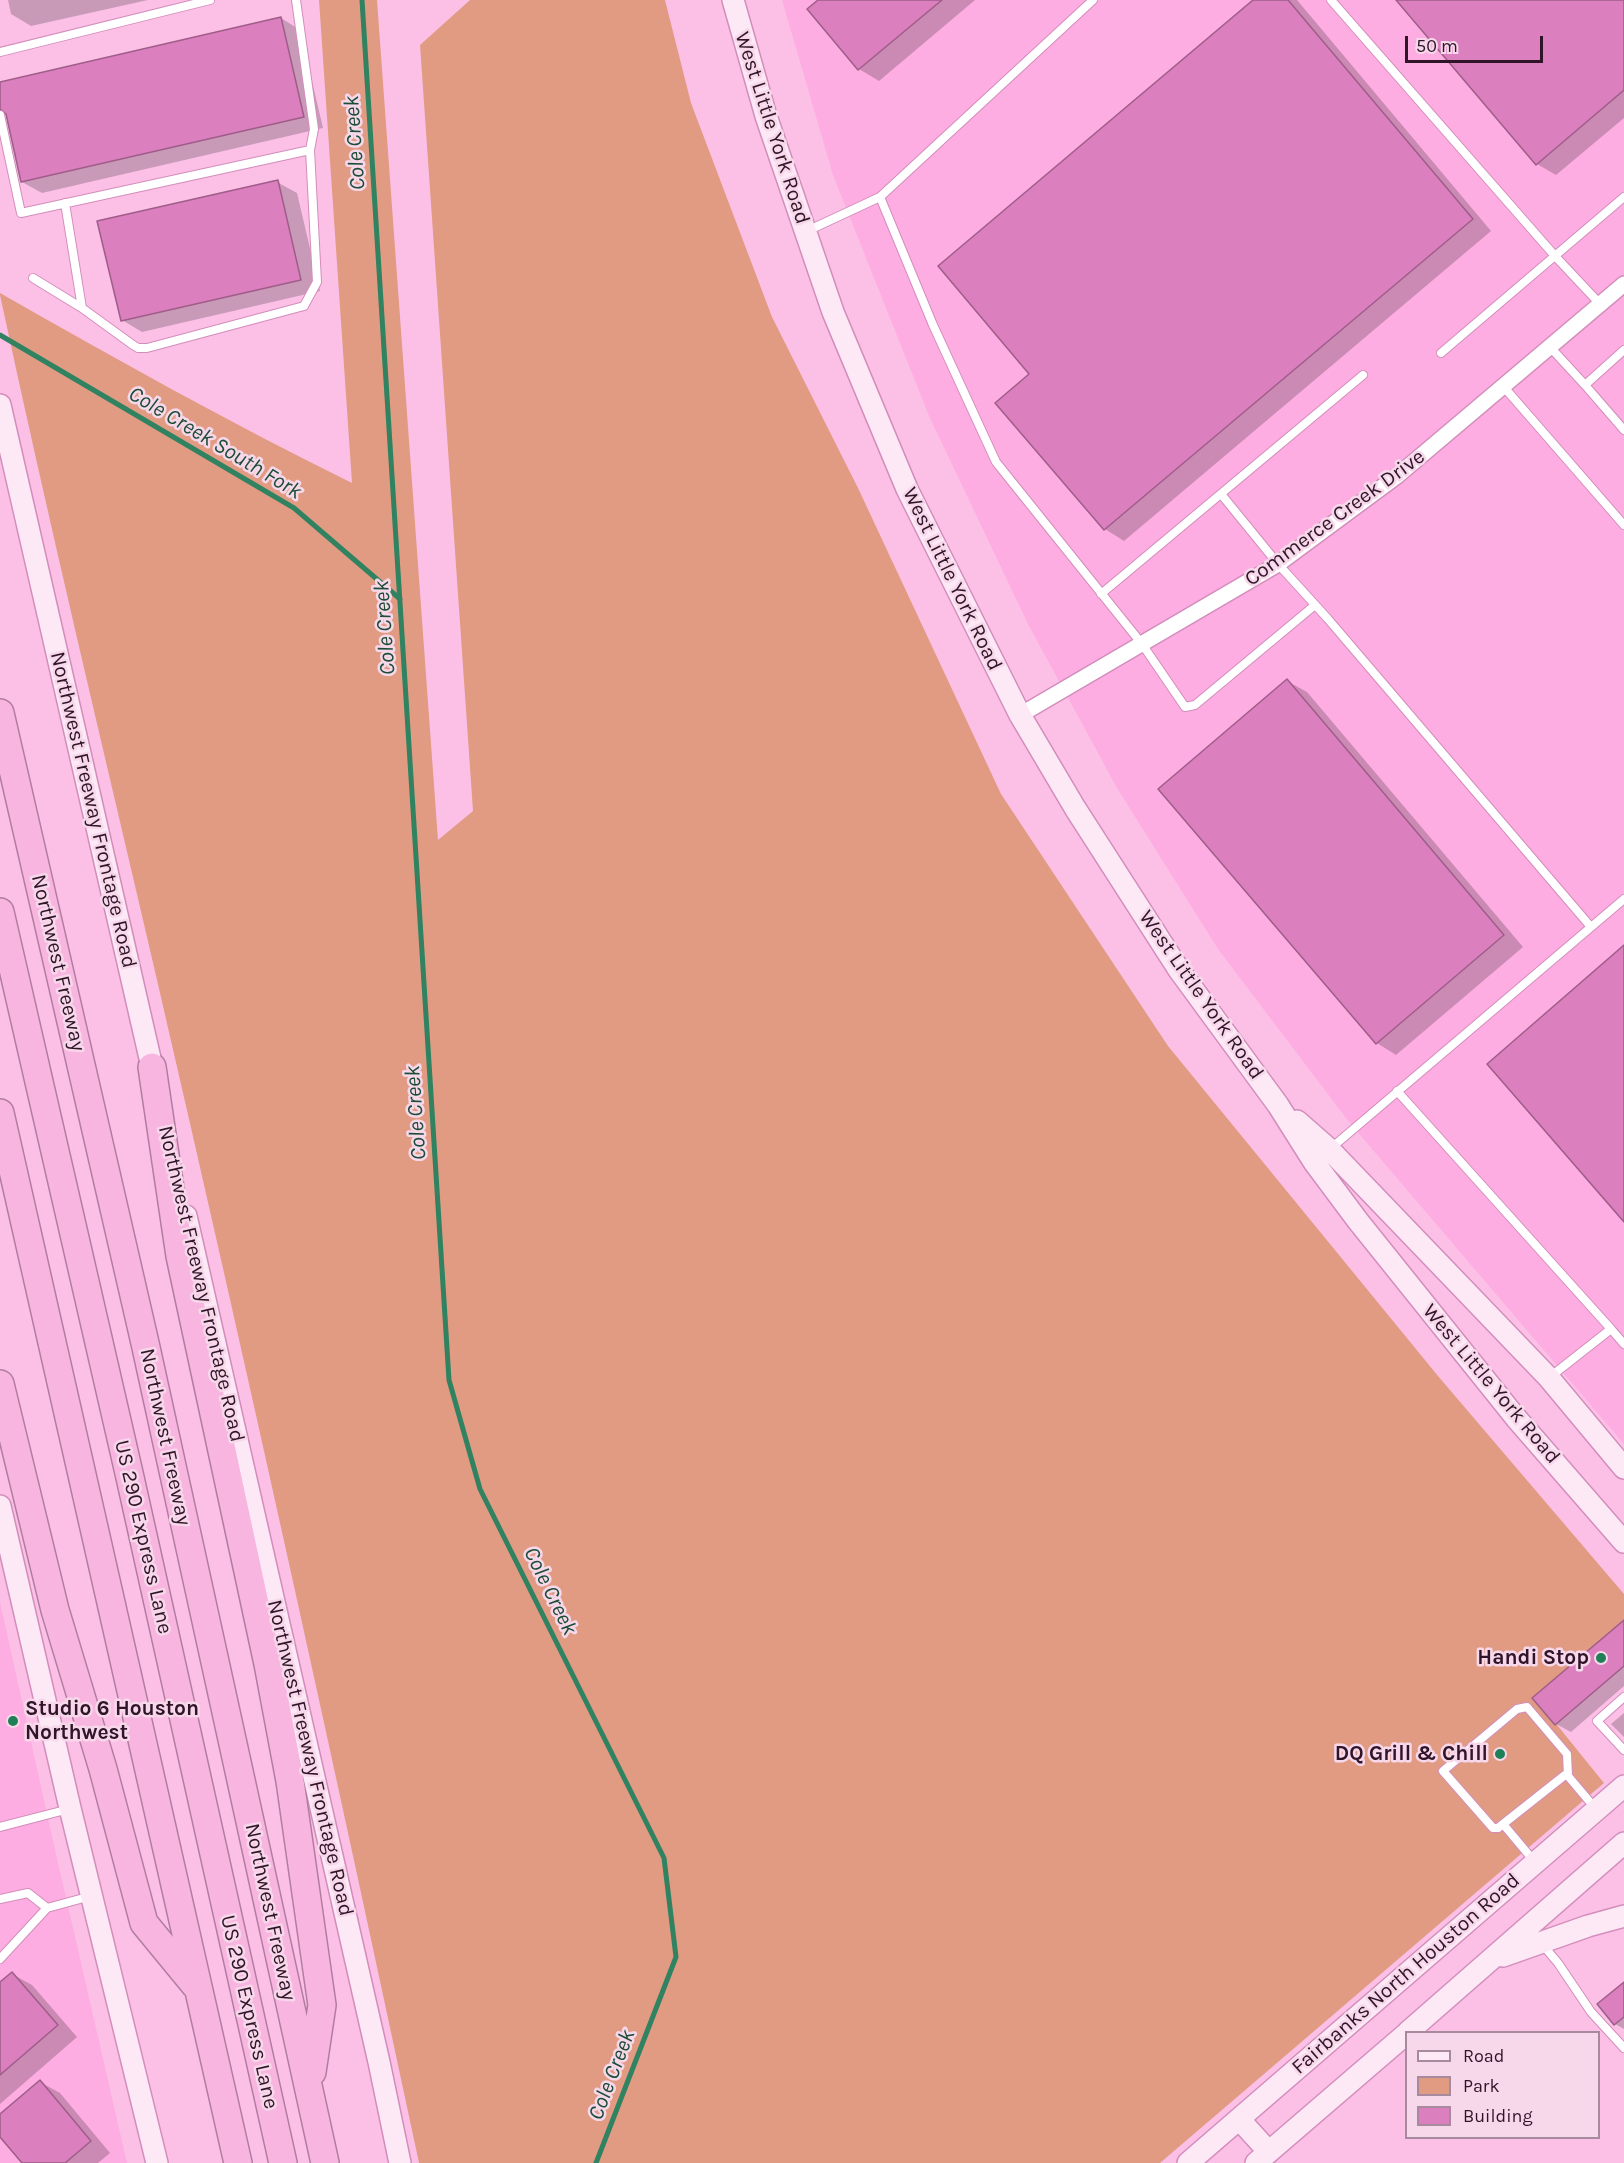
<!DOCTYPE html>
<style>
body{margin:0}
#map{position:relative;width:1624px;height:2163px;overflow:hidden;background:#fcc0e7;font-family:Karla,sans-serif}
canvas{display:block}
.legend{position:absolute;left:1405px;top:2031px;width:195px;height:108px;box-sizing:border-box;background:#f7d8eb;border:2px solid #a78a9d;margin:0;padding:8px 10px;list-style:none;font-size:18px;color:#2f1527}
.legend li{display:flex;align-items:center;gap:12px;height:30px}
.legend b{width:30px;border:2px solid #a78a9d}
.scale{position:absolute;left:1405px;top:36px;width:138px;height:27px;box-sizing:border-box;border:3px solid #2f1527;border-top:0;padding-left:8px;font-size:18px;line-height:21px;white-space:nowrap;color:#2f1527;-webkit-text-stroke:4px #f7d8eb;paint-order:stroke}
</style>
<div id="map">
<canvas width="1624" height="2163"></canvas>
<ul class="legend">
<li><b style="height:8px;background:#fde9f6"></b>Road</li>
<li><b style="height:16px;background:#e19b83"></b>Park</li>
<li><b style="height:16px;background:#db7fbe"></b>Building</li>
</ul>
<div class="scale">50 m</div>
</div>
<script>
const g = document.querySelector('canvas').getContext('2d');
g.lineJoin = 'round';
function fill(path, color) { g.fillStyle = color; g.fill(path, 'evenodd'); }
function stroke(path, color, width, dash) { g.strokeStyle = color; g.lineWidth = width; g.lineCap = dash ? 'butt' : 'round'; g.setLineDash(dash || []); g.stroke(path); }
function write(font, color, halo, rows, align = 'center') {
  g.font = font + ' Karla,sans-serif'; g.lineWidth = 5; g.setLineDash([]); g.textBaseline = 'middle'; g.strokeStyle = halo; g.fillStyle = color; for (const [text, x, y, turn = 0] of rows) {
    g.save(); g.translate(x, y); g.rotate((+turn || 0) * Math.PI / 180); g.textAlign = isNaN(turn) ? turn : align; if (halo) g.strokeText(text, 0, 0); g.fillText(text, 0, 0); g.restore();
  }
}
fill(new Path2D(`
 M782,0H1624V1444L1349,1122L1218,949L1117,788L1028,624L929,416L833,175Z
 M0,1602L53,1841L127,2163H0Z`), '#fdade1');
fill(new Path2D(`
 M319,0H377L438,840L473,811L420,45L470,0H665L691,103L772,317L858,488L1001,794L1168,1046L1438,1376L1624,1594V1625L1536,1699L1604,1783L1160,2163H419C335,1768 248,1373 157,980C104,752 49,524 0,295V293C116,359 232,424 352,483Z`), '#e19b83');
fill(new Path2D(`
 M8,0H148L31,26L11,14Z
 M820,0H975L879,81L859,69L809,9Z
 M1255,0H1297L1491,231L1124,541L1105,529L1031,374Z
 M1398,0H1624V118L1556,175L1537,164Z
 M281,18L300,30L323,128L42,193L22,182L7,113L0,104V83Z
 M277,182L297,193L320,291L142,332L122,320Z
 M1287,681L1307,692L1523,947L1396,1055L1377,1043Z
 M1624,1628V1686L1571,1732L1556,1724Z
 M1624,1713V1737L1611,1724Z
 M12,1974L32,1985L77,2037L0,2104V1984Z
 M1624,1983V2029L1615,2024L1599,2004Z
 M40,2082L60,2093L110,2153L98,2163H24L0,2134V2116Z`), '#0003');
stroke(new Path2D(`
 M362,0L449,1380L480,1489L664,1858L676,1957L596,2163
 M0,335L294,508L400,599`), '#308261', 5);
const building = new Path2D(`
 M818,0H942L858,70L807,9Z
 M1253,0H1288L1473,219L1104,530L995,403L1029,374L938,266Z
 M1396,0H1624V90L1536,165Z
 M281,17L304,117L21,182L6,114L0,109V82Z
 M278,180L301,280L121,321L97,221Z
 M1287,679L1504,935L1376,1044L1158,789Z
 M1624,945V1222L1487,1064Z
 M1624,1620V1666L1555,1725L1532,1698Z
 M12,1972L58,2025L0,2075V1982Z
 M1624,1982V2017L1614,2025L1597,2004Z
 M40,2080L91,2141L65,2163H22L0,2137V2114Z`);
fill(building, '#db7fbe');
stroke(building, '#9f5d89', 1.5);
const lane = new Path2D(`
 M1331,0L1555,256L1600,304
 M0,52L210,0
 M0,115L21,213L310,150L314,129L296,0
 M880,197L933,325L996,462L1142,644L1185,707L1195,705L1315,605
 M65,203L82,308L133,345L138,348H147L304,306L317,282L310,150
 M807,231L880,197L1093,0
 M33,278L82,308
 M1550,347L1585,385L1624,350
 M1441,353L1624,197
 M1585,385L1624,430
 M1503,386L1624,525
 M1221,494L1278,564L1328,619L1591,927
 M1101,594L1363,375
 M1397,1091L1611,1329
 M1330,1149L1624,899
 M1550,1377L1611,1329L1624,1344
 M1624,1697L1597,1721L1624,1750
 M1568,1776L1567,1754L1527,1707L1517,1709L1443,1771L1493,1828H1498L1565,1775L1568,1776L1595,1808
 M1503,1824L1534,1861
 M0,1827L69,1809
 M0,1899L28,1893L47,1908L91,1896
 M1542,1944L1558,1963L1591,2012L1624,2048
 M0,1959L47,1908`);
const street = new Path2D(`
 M1020,715L1278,564L1397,476L1624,284`);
const secondary = new Path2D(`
 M733,0L766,116L833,312L907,489L1020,715L1075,808L1179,970L1278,1105L1314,1162L1358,1221L1516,1418L1624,1542
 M0,405L155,1080
 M1297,1121L1329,1149L1549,1378L1624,1468
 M186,1216L379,2062L400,2163
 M0,1506L70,1808L157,2163
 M1503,1956L1588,1926L1624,1916
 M1408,2032L1624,1843
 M1239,2119L1269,2152
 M1188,2163L1624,1786
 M1256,2163L1406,2034`);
const highway = new Path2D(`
 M0,713L145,1343L325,2163
 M0,912L129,1473L283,2163
 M152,1067L180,1256L268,1664L290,1781L322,2005L312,2072
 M0,1113L238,2163
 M0,1384L55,1610L103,1769L144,1923L195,1985`);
stroke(lane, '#d38dbb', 10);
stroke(street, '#d38dbb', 18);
stroke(secondary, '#d38dbb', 24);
stroke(highway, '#b17d9f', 30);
stroke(lane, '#fff', 8);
stroke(street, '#fff', 15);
stroke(secondary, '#fde9f6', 21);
stroke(highway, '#f7b5e0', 27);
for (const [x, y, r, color] of [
 [1601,1658,6,"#1f7f56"],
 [13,1721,6,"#1f7f56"],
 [1500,1754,6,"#1f7f56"]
]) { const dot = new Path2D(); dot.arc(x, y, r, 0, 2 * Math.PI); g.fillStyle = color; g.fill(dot); stroke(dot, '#f7d8eb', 2); }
write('21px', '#2f1527', '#f7d8eb', [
 ["West Little York Road",772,128,72],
 ["Commerce Creek Drive",1335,518,-36],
 ["West Little York Road",952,579,64],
 ["Northwest Freeway Frontage Road",93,810,77],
 ["Northwest Freeway",58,963,77],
 ["West Little York Road",1201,995,55],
 ["Northwest Freeway Frontage Road",201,1284,77],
 ["West Little York Road",1491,1384,50],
 ["Northwest Freeway",165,1437,78],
 ["US 290 Express Lane",143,1537,77],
 ["Northwest Freeway Frontage Road",310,1758,77],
 ["Northwest Freeway",270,1912,78],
 ["Fairbanks North Houston Road",1406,1974,-41],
 ["US 290 Express Lane",249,2012,77]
]);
write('bold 21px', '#2f1527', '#f7d8eb', [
 ["Handi Stop",1589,1658],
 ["Studio 6 Houston",25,1709,"left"],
 ["Northwest",25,1733,"left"],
 ["DQ Grill & Chill",1488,1754]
], 'right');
write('italic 22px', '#1c4e36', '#f7d8eb', [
 ["Cole Creek",355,143,-94],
 ["Cole Creek South Fork",215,443,31],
 ["Cole Creek",385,628,-94],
 ["Cole Creek",416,1113,-94],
 ["Cole Creek",550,1591,64],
 ["Cole Creek",612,2075,-69]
]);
</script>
